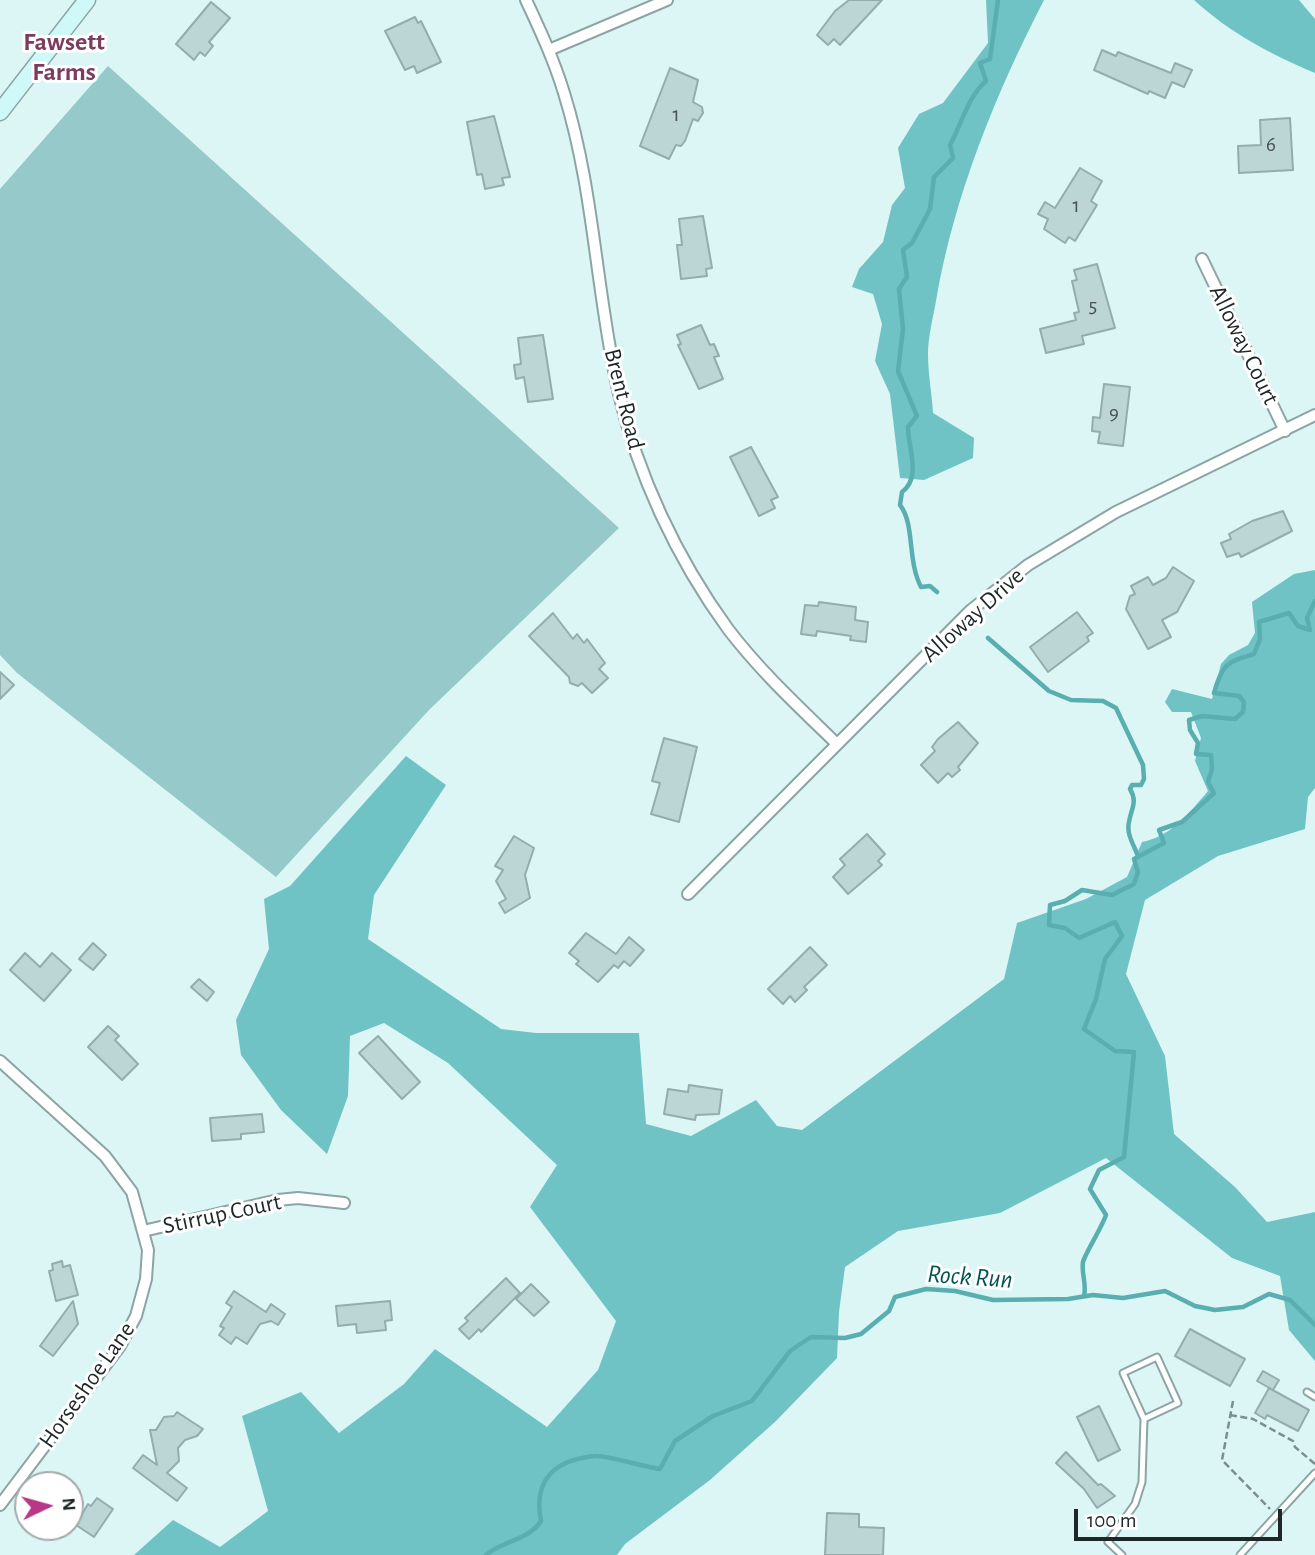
<!DOCTYPE html>
<style>
body{margin:0}
#map{position:relative;width:1315px;height:1555px;overflow:hidden;background:#dcf6f6;font-family:"Alegreya Sans",sans-serif}
canvas{display:block}
.north{position:absolute;left:14px;top:1471px;width:70px;height:70px;box-sizing:border-box;background:#fff;border:2px solid #a5a9a9;border-radius:50%;rotate:85deg;font-size:19px;font-weight:700;line-height:28px;text-align:center;color:#1e2727}
.north::after{content:'';display:block;margin:auto;width:24px;height:32px;background:#b73886;clip-path:polygon(50% 0,100% 100%,50% 72%,0 100%)}
.scale{position:absolute;left:1074px;top:1509px;width:208px;height:32px;box-sizing:border-box;border:4px solid #1e2727;border-top:0;padding-left:9px;font-size:21px;line-height:24px;white-space:nowrap;color:#1e2727;-webkit-text-stroke:5px #fff;paint-order:stroke}
</style>
<div id="map">
<canvas width="1315" height="1555"></canvas>
<div class="north">N</div>
<div class="scale">100 m</div>
</div>
<script>
const g = document.querySelector('canvas').getContext('2d');
g.lineJoin = 'round';
function fill(path, color) { g.fillStyle = color; g.fill(path, 'evenodd'); }
function stroke(path, color, width, dash) { g.strokeStyle = color; g.lineWidth = width; g.lineCap = dash ? 'butt' : 'round'; g.setLineDash(dash || []); g.stroke(path); }
function write(font, color, halo, rows, align = 'center') {
  g.font = font + ' "Alegreya Sans",sans-serif'; g.lineWidth = 6; g.setLineDash([]); g.textBaseline = 'middle'; g.strokeStyle = halo; g.fillStyle = color; for (const [text, x, y, turn = 0] of rows) {
    g.save(); g.translate(x, y); g.rotate((+turn || 0) * Math.PI / 180); g.textAlign = isNaN(turn) ? turn : align; if (halo) g.strokeText(text, 0, 0); g.fillText(text, 0, 0); g.restore();
  }
}
fill(new Path2D(`
 M108,66L619,528L429,710L276,877L17,673L0,655V189Z`), '#95c9ca');
fill(new Path2D(`
 M986,0H1044C995,95 954,196 936,301C933,318 928,337 928,354C928,374 932,394 933,413L974,438L973,458L924,480L900,478L890,394L875,361L882,324L873,294L852,287L859,269L883,242L892,205L905,188L898,148L919,114L943,103L988,43Z
 M1194,0H1299L1315,19V73C1270,54 1230,33 1194,0Z
 M1315,570V788L1308,797L1305,829L1218,856L1145,900L1126,974L1165,1056L1174,1134L1235,1187L1267,1222L1315,1212V1361L1289,1330L1280,1276L1232,1258L1106,1158L1000,1213L898,1231L845,1267L839,1312L837,1358L776,1421L710,1480L625,1544L617,1555H134L173,1520L220,1547L268,1511L242,1416L301,1392L339,1433L404,1384L435,1349L547,1427L598,1370L616,1321L530,1207L557,1165L448,1063L384,1023L350,1036L348,1096L327,1154L281,1110L241,1055L236,1020L269,949L264,899L290,886L406,756L446,785L374,895L368,939L501,1029L536,1033H639L646,1124L691,1136L756,1100L777,1126L802,1130L1004,979L1017,923L1086,899L1127,877L1142,842C1172,836 1189,813 1208,791L1195,761L1201,738L1191,712H1172L1165,702L1172,689L1212,699L1221,664L1229,655L1248,645L1255,633L1252,602L1294,574Z`), '#6fc3c5');
stroke(new Path2D(`
 M937,592L930,586L921,587C907,560 915,524 900,505L902,492C922,477 908,449 908,427L917,416L898,371L903,329L899,289L907,277L903,250L912,243L930,209L934,177L953,158L950,145C962,123 968,97 986,81L980,63L990,59L998,0
 M988,638L1049,691L1071,700L1103,701L1116,708L1143,765L1144,779L1141,785H1132L1130,789C1138,802 1131,809 1129,822C1126,834 1134,845 1138,856
 M1084,1296C1087,1284 1081,1273 1083,1262C1085,1254 1101,1229 1106,1215L1090,1189L1099,1170L1124,1157L1134,1052L1115,1051L1084,1029L1096,999L1105,959L1122,936L1115,922L1079,938L1065,928L1049,925L1050,905L1065,901L1082,890L1112,895L1134,884L1138,872L1134,859L1164,843L1159,830L1182,822L1214,793L1208,782L1212,769L1211,755L1196,754L1198,743L1190,730L1189,720L1202,716L1235,719L1243,712L1244,702L1239,696L1214,693C1222,664 1227,662 1254,654L1260,639L1259,622L1289,613L1298,626L1310,630L1307,618L1315,601
 M486,1555C502,1541 529,1540 541,1521C533,1481 553,1460 595,1456C606,1455 645,1467 660,1469L675,1441L713,1416L752,1401L790,1351L811,1337L845,1338L861,1334L889,1311L895,1297L926,1289L955,1291L993,1300L1068,1299L1093,1295L1123,1298L1165,1291L1195,1306L1215,1310L1243,1307L1269,1294L1290,1300L1315,1325`), '#59aeb0', 4.5);
const building = new Path2D(`
 M849,0H882L840,45L834,39L828,45L817,35L835,11Z
 M211,2L230,18L209,42L213,46L205,56L200,52L194,60L176,44Z
 M415,17L418,23L421,21L441,62L417,73L414,66L405,70L385,31Z
 M1102,50L1116,56L1118,52L1171,73L1175,63L1192,70L1184,87L1172,82L1165,98L1149,91L1148,94L1094,70Z
 M670,68L698,80L693,102L702,107L703,113L698,121L693,119L685,141L681,146L676,145L669,159L640,146Z
 M494,116L510,177L502,178L504,185L485,189L482,174L477,175L467,122Z
 M1290,118L1293,170L1239,173L1238,146L1261,145L1260,120Z
 M1080,168L1102,181L1091,201L1097,205L1075,241L1069,237L1065,243L1044,229L1048,219L1038,214L1045,202L1055,208Z
 M703,216L712,268L706,269L707,276L681,279L677,245H682L679,219Z
 M1097,264L1115,328L1082,336L1084,344L1046,353L1040,329L1076,320L1074,313L1079,312L1072,281L1077,280L1074,270Z
 M701,325L710,345L714,344L719,356L714,357L723,379L699,389L678,345L681,344L677,335Z
 M543,335L553,399L528,402L524,377L516,379L514,365L521,364L518,338Z
 M1104,384L1130,387L1123,446L1098,443L1100,432L1092,431L1093,417L1100,418Z
 M751,447L778,497L771,500L775,508L759,516L730,457Z
 M1283,511L1292,531L1241,557L1239,553L1227,557L1221,543L1231,539L1229,534L1252,521Z
 M1173,567L1194,581L1177,612L1162,620L1171,637L1148,649L1126,609L1130,596L1135,594L1131,586L1148,577L1153,585L1166,578Z
 M819,602L856,607L855,620L868,622L866,642L850,640L851,636L817,631L816,636L801,634L805,605L818,606Z
 M1077,612L1093,633L1087,637L1089,641L1048,672L1030,647Z
 M553,613L573,639L577,634L584,643L587,639L605,663L599,669L608,678L592,693L582,683L578,686L570,683L569,677L529,636Z
 M0,672L14,685L0,699Z
 M958,722L978,743L958,767L960,770L952,777L948,773L938,783L921,765L935,751L932,747L938,739Z
 M664,738L697,747L679,822L651,814L660,783L652,781Z
 M867,834L885,854L878,861L882,865L848,894L833,877L845,865L840,859Z
 M514,836L534,848L525,875L530,898L505,913L499,903L506,899L496,881L503,870L495,866Z
 M586,933L616,954L629,937L644,950L630,966L624,961L618,968L614,965L598,982L576,964L579,961L569,953Z
 M93,943L106,955L93,970L79,959Z
 M810,947L827,965L804,987L807,990L795,1002L790,996L783,1004L768,989Z
 M25,953L40,967L52,953L71,970L44,1001L10,970Z
 M199,979L214,992L207,1001L191,987Z
 M108,1026L119,1036L115,1040L138,1064L122,1080L88,1047Z
 M378,1036L420,1082L402,1099L359,1053Z
 M689,1085L722,1090L719,1114L696,1115L695,1120L664,1114L668,1089L688,1092Z
 M262,1114L264,1132L241,1134V1139L212,1141L210,1118Z
 M62,1261L63,1267L70,1265L78,1295L56,1301L49,1271L53,1270L52,1264Z
 M506,1278L520,1293L481,1332L479,1329L469,1339L459,1329L468,1321L465,1318Z
 M531,1284L549,1302L534,1316L516,1299Z
 M234,1291L266,1312L271,1304L285,1314L278,1325L271,1321L260,1324L247,1344L236,1337L231,1344L219,1335L224,1328L220,1326L232,1307L226,1303Z
 M73,1301L78,1324L53,1356L40,1346Z
 M390,1301L392,1320L385,1321L386,1330L357,1333L356,1324L338,1326L336,1306Z
 M1190,1329L1245,1359L1230,1386L1175,1356Z
 M1263,1371L1279,1380L1273,1390L1257,1381Z
 M1269,1388L1309,1410L1298,1431L1267,1415L1265,1419L1255,1413Z
 M1099,1406L1120,1450L1098,1461L1077,1417Z
 M177,1412L203,1429L197,1436L185,1440L178,1448L179,1461L167,1473L187,1488L177,1501L133,1468L143,1455L157,1465L150,1430H156L164,1417L174,1416Z
 M1066,1452L1098,1485L1101,1484L1115,1496L1097,1508L1084,1489L1056,1463Z
 M97,1498L113,1509L94,1537L76,1525L88,1504L91,1506Z
 M827,1513L859,1514V1527L884,1528L883,1555H825Z`);
fill(building, '#bcd5d5');
stroke(building, '#94acac', 2);
const lane = new Path2D(`
 M1307,1392L1315,1397
 M1122,1555L1108,1542L1135,1504L1142,1482L1144,1419L1123,1373L1157,1357L1178,1403L1144,1419
 M1240,1555L1315,1473`);
const street = new Path2D(`
 M526,0C540,30 554,60 564,93C594,189 596,292 618,390C637,474 677,559 728,629C760,671 799,707 837,744
 M549,50L667,0
 M1202,259L1285,431
 M688,894L970,611L1028,565L1116,512L1315,415
 M0,1061L105,1156L132,1192L148,1250L146,1279L136,1316L120,1346L0,1505
 M143,1231L278,1200L298,1198L344,1203`);
const secondary = new Path2D(`
 M0,112L87,0`);
stroke(lane, '#8ca4a4', 9);
stroke(street, '#8ca4a4', 14);
stroke(secondary, '#8ca4a4', 19);
stroke(new Path2D(`
 M1233,1401L1222,1460L1270,1509
 M1230,1415L1253,1419L1293,1441L1295,1447L1315,1464`), '#7d8e8e', 2.5, [7, 3.5]);
stroke(lane, '#fff', 5);
stroke(street, '#fff', 10);
stroke(secondary, '#cff8f8', 16);
write('21px', '#465252', null, [
 ["1",676,115],
 ["6",1271,145],
 ["1",1076,206],
 ["5",1093,306],
 ["9",1114,413]
]);
write('24px', '#1e2727', '#fff', [
 ["Alloway Court",1244,345,64],
 ["Brent Road",624,399,76],
 ["Alloway Drive",973,615,-42],
 ["Stirrup Court",222,1214,-12],
 ["Horseshoe Lane",87,1385,-55]
]);
write('bold 26px', '#7c3c60', '#fff', [
 ["Fawsett",64,42],
 ["Farms",64,72]
]);
write('italic 26px', '#015254', '#fff', [
 ["Rock Run",970,1277,4]
]);
</script>
